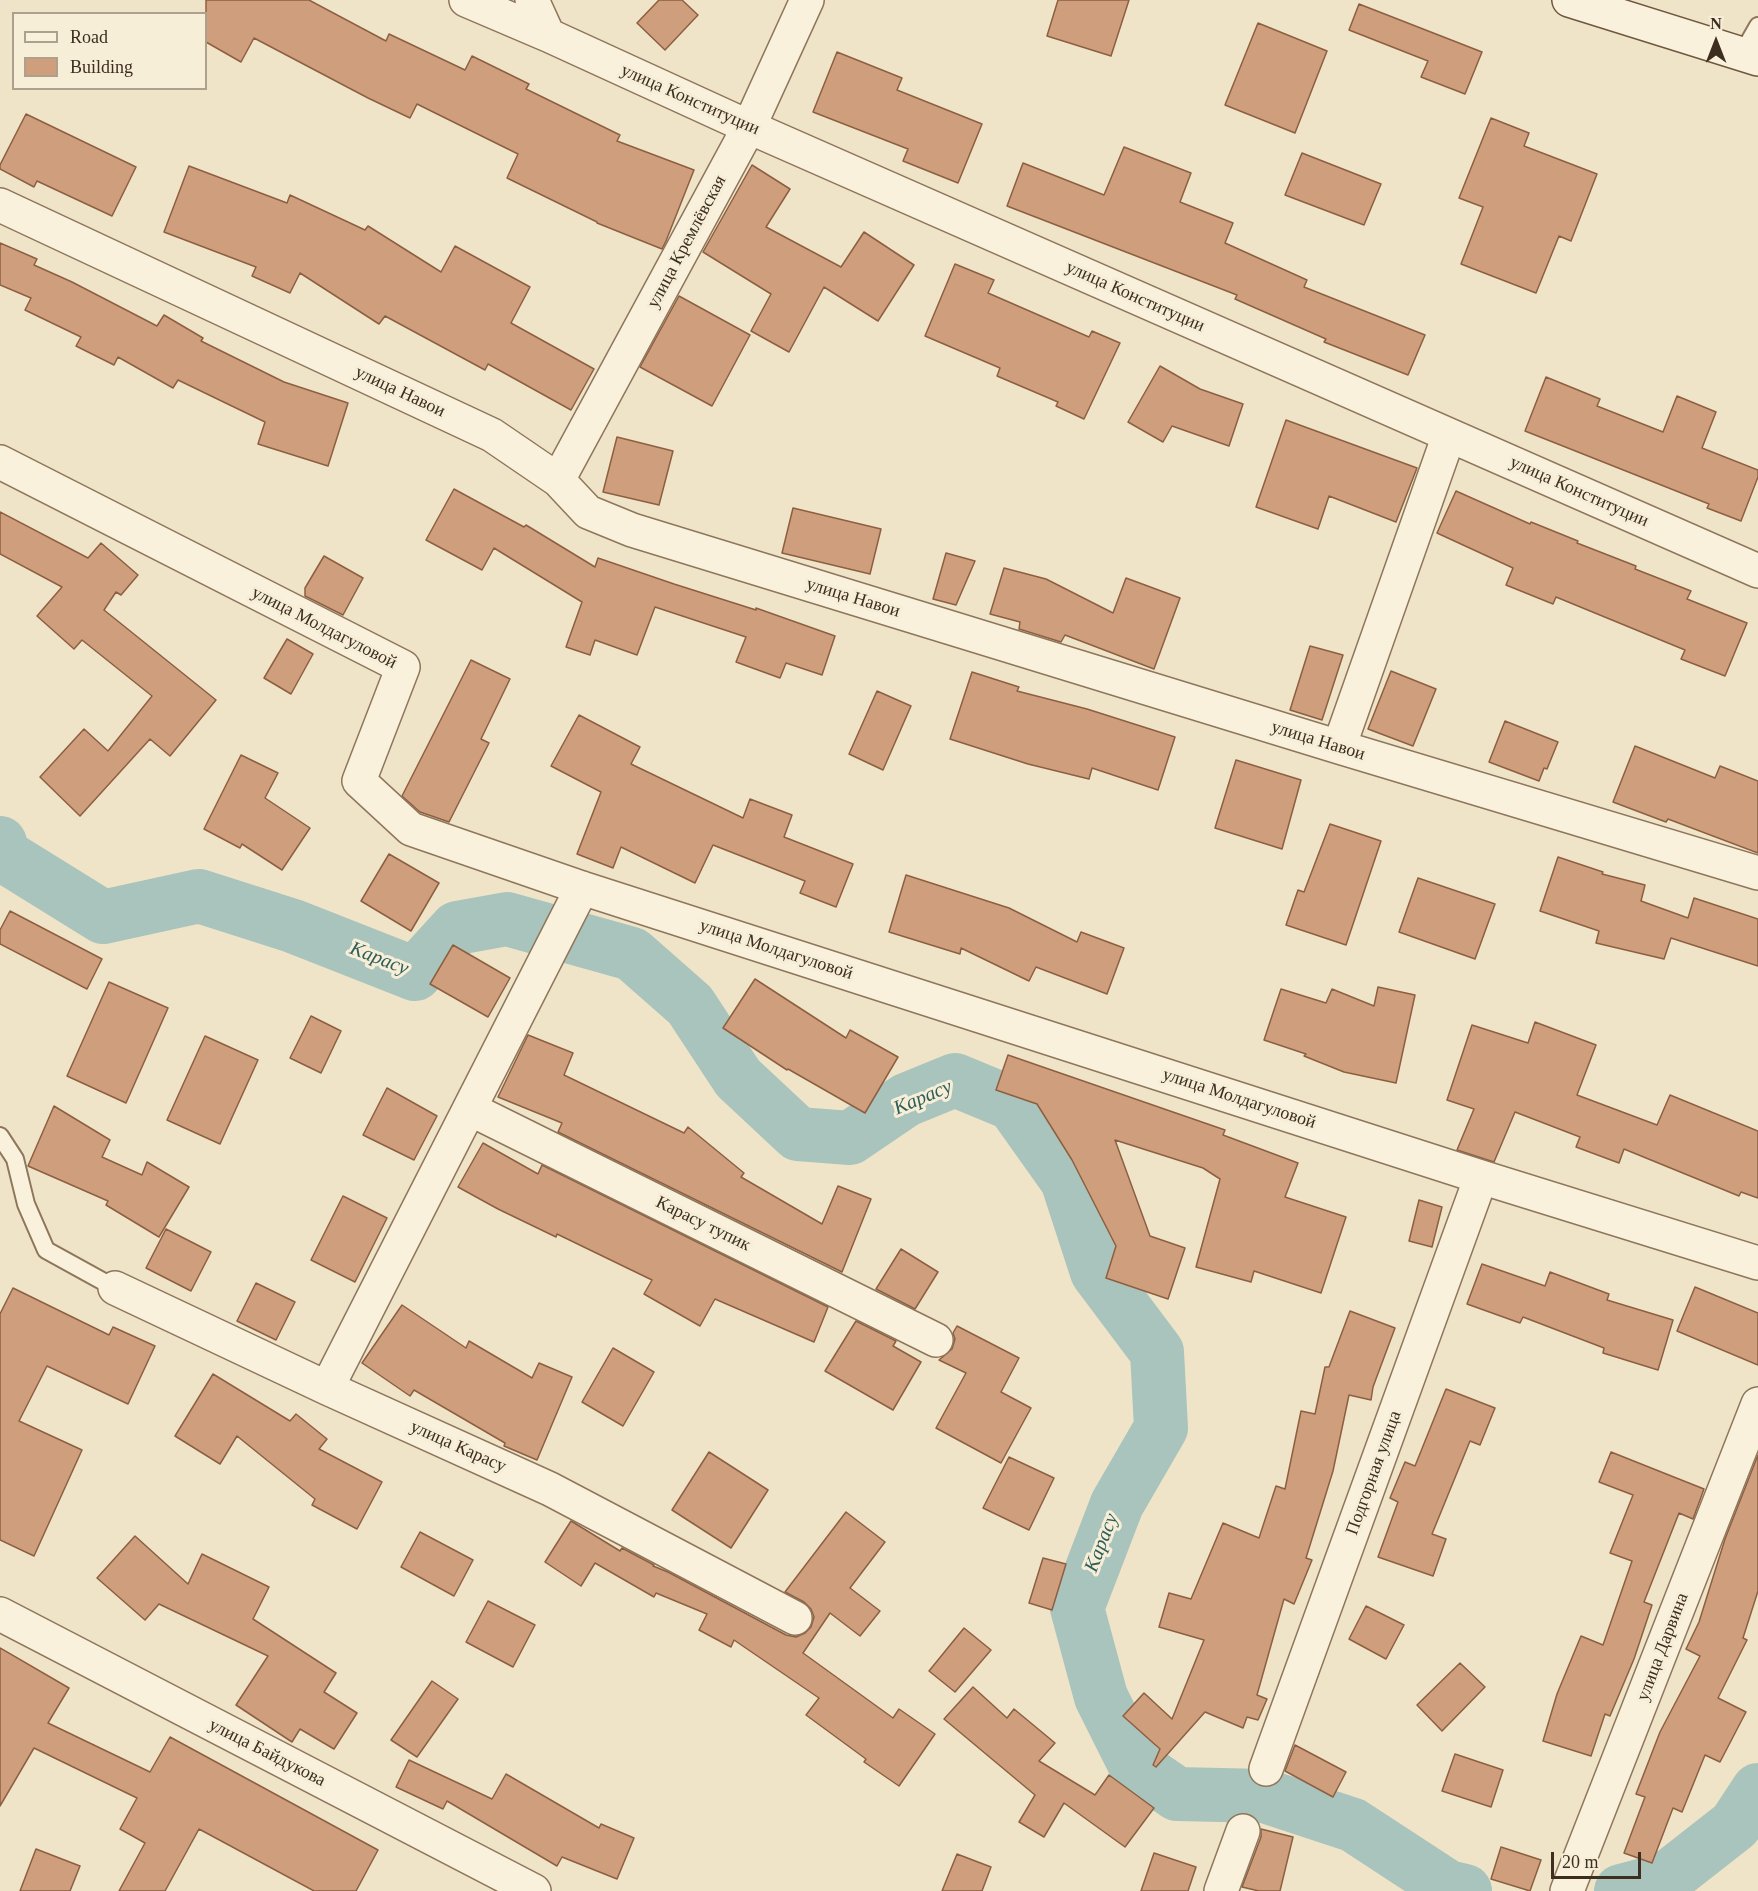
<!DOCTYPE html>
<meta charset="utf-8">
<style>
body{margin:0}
#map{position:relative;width:1758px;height:1891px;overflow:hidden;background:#f0e4c8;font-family:Georgia,serif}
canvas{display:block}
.legend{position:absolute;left:12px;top:12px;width:195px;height:78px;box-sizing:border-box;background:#f7eed8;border:2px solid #ada18e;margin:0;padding:8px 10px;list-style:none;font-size:18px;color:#3d2e20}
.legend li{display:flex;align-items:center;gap:12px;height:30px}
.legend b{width:30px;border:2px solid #ada18e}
.north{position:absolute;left:1686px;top:12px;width:60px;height:60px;-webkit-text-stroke:4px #f7eed8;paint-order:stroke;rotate:0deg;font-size:16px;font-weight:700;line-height:24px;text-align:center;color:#3d2e20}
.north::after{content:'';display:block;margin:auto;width:21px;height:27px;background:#3d2e20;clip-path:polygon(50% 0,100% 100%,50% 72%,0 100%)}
.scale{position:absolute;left:1551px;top:1852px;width:90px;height:27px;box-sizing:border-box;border:3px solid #3d2e20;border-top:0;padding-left:8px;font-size:18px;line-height:21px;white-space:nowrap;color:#3d2e20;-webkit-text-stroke:4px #f7eed8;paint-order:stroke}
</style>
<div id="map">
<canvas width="1758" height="1891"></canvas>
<ul class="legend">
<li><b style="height:8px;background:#faf1dc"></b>Road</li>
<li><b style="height:16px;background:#cf9f7d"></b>Building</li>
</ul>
<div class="north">N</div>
<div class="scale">20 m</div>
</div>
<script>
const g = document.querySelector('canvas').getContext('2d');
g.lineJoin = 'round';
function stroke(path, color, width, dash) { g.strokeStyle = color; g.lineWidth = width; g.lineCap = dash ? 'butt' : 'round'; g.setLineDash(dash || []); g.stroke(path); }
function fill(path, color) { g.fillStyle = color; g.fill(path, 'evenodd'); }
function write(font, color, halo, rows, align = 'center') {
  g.font = font + ' Georgia,serif'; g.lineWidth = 6; g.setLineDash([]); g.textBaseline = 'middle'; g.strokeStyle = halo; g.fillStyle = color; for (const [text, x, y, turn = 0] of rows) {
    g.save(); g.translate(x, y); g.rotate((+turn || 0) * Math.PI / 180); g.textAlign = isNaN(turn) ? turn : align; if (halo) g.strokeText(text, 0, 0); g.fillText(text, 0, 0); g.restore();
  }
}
stroke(new Path2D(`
 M0,843L3,855L103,917L199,896L293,926L415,974L457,928L507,919L632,954L690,1005L738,1078L798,1134L850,1138L906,1100L955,1080L1013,1104L1067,1180L1097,1272L1157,1352L1161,1428L1117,1504L1077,1608L1101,1697L1135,1765L1177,1794L1265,1796L1353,1825L1448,1887L1465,1891
 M1621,1891L1666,1879L1735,1825L1758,1790`), '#a9c4bc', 54);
const building = new Path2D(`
 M206,0H309L386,41L389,34L465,70L472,56L529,84L526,89L620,135L617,141L694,170L666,241L662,249L597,223V222L507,178L518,154L417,104L410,118L368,98L254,38L241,62L206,42Z
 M659,0H682L698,15L665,50L637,23Z
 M1058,0H1129L1111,56L1047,36Z
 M1359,4L1482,52L1465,94L1421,77L1428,61L1349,30Z
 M1258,23L1327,51L1295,133L1225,105Z
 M837,52L902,78L897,90L982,124L958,183L903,161L908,149L813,112Z
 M26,114L136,167L112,216L37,181L34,187L0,169V165Z
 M1491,118L1529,133L1524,146L1597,174L1571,241L1559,236L1536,293L1461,264L1483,207L1459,198Z
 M1124,147L1191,173L1180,202L1233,223L1225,243L1307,280L1304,287L1425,335L1408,375L1324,342L1326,339L1235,299L1237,295L1007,206L1023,163L1104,195Z
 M1302,153L1381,184L1364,225L1285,195Z
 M752,165L790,189L766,227L841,267L864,232L914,265L878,321L824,287L789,352L751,331L771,294L703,252Z
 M189,166L287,203L290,195L365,230L368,226L441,272L455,246L530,287L511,323L594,369L571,410L488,364L485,370L385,316L379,324L300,273L290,293L252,276L256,267L164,232Z
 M0,243L37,259L34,265L72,282L157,326L164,315L203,338L201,341L284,382L348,403L328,466L258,444L265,422L178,380L173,388L118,357L114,365L76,346L81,337L25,310L31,298L0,285Z
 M955,264L994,280L988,293L1089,337L1092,331L1120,343L1084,419L1056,406L1058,402L997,376L1000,368L925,336Z
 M679,296L750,335L712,406L640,367Z
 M1160,366L1200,389L1243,404L1229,446L1172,426L1163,442L1128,422Z
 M1546,377L1600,399L1597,406L1663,432L1677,396L1716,412L1702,448L1758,470V477L1741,521L1707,508L1709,504L1525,431Z
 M1286,420L1417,468L1396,522L1329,496L1318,529L1256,507Z
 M617,437L673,451L659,505L603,492Z
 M454,489L524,527L526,525L595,567L598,558L674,584L756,610V608L835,636L822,675L786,663L780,678L736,662L746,637L655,607L637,655L595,640L590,655L566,647L582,602L494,548L482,570L426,540Z
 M1456,491L1530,524L1531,522L1578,541L1577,543L1636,566L1635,569L1691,591L1687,599L1747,623L1725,676L1681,659L1685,650L1556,597L1553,604L1506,585L1513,568L1437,533Z
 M793,508L881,529L870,574L782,553Z
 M0,512L88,558L101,543L138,575L121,595L116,592L104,610L216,700L170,756L150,739L80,816L40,777L84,729L108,751L152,696L82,640L74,649L37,616L62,587L0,554Z
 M946,553L975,561L956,605L933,599Z
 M324,556L363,578L343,615L305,596V588Z
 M1004,568L1046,579L1113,613L1126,578L1180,598L1154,669L1065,635L1061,642L1019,629L1020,622L990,614Z
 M287,639L313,654L291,694L264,678Z
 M1310,646L1343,655L1322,720L1290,710Z
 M471,660L510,679L481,739L489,743L449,822L420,812L402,796Z
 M1391,671L1436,689L1413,746L1368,729Z
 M972,672L1019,687L1017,691L1087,709L1175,737L1158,790L1092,768L1089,779L1028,764L950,739Z
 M877,691L911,706L883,770L849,754Z
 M579,715L640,747L631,764L743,818L750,799L792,815L784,837L853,864L836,907L800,893L805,881L713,845L695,883L621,847L613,868L577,854L601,792L551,766Z
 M1505,721L1558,742L1547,769L1544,768L1539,781L1489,762Z
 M1635,746L1715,778L1720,766L1758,781V853L1668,819L1666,822L1613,802Z
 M241,755L278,773L265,798L310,828L282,870L242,844L240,848L204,829Z
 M1236,760L1301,780L1282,849L1215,828Z
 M1330,824L1381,841L1346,945L1286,925L1298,890L1304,892Z
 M389,854L439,883L411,931L361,901Z
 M1558,857L1603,872L1602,874L1645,885L1641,901L1688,918L1694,898L1758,919V966L1671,938L1664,959L1596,943L1599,931L1540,911Z
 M906,875L1009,908L1077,942L1081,932L1124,948L1107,994L1036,967L1029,981L961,948L960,954L889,932Z
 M1418,878L1495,904L1475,959L1399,932Z
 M10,911L102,959L87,989L0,944V930Z
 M453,945L510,978L488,1017L430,984Z
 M755,979L846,1038L850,1030L898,1057L865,1113L788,1069L787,1070L723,1028Z
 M109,982L168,1008L126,1103L67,1076Z
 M1378,987L1415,995L1396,1083L1344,1072L1304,1056L1306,1054L1264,1040L1281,989L1326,1003L1332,989L1374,1006Z
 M311,1016L341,1031L321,1073L290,1058Z
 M1535,1022L1596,1045L1577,1095L1657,1125L1670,1095L1758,1131V1198L1741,1192L1739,1196L1624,1149L1619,1163L1576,1147L1580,1137L1515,1112L1494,1162L1457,1150L1474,1109L1447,1100L1472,1025L1528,1043Z
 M528,1035L573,1053L564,1075L684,1133L688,1127L744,1173L741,1177L822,1224L838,1186L871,1199L842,1272L558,1132L562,1123L498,1097Z
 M205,1036L258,1060L220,1144L167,1120Z
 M1008,1055L1225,1130L1223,1135L1298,1163L1285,1197L1346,1217L1321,1293L1254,1271L1251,1282L1196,1267L1220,1179L1203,1168L1115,1140L1150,1236L1185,1248L1168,1299L1106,1278L1116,1246L1072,1160L1037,1104L996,1090Z
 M387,1088L437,1116L414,1160L363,1135Z
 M54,1106L110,1140L102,1157L142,1175L147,1162L189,1187L159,1237L106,1205L108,1201L28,1166Z
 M483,1143L538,1174L542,1165L828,1307L814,1342L715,1299L700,1326L644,1294L652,1280L557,1234L556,1237L498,1209L458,1187Z
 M343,1196L387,1218L355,1282L311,1260Z
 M1419,1200L1442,1207L1432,1247L1409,1241Z
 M166,1229L211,1252L191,1291L146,1268Z
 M901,1249L938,1272L915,1309L876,1289Z
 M1482,1264L1545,1286L1550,1272L1609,1294L1607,1300L1673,1320L1658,1370L1603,1353L1604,1348L1523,1317L1520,1323L1467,1304Z
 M256,1283L295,1302L276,1340L237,1321Z
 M1695,1287L1758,1313V1365L1677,1331Z
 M13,1288L109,1335L113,1327L155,1346L128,1404L47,1366L19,1421L82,1450L34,1556L0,1540V1314Z
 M402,1305L466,1348L469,1341L532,1378L539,1363L572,1377L537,1460L504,1446L505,1443L414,1390L410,1396L362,1363Z
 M1350,1311L1395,1328L1373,1387L1371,1400L1349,1395L1333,1471L1306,1558L1312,1560L1294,1604L1284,1599L1257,1695L1267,1699L1258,1720L1247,1717L1243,1728L1205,1712L1156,1767L1153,1765L1160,1749L1123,1716L1144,1693L1172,1719L1204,1640L1159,1627L1169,1593L1191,1599L1223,1523L1259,1538L1276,1486L1285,1489L1301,1411L1315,1414L1325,1367H1329Z
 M856,1321L896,1341L893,1346L921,1362L893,1410L825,1371Z
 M957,1326L1019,1358L1001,1392L1031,1408L1001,1463L936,1428L966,1373L939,1360L952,1349L955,1339L953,1333Z
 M613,1348L654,1372L623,1426L582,1402Z
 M213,1374L290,1421L296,1414L327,1439L319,1449L382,1482L357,1529L312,1505L315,1499L237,1436L220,1464L175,1436Z
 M1446,1389L1495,1408L1480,1445L1470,1441L1432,1534L1446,1539L1433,1576L1378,1557L1398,1502L1390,1498L1405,1462L1415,1466Z
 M709,1452L768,1490L731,1548L672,1510Z
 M1611,1452L1704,1489L1693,1519L1679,1513L1644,1602L1652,1605L1634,1659L1610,1716L1605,1714L1591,1756L1543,1741L1557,1694L1581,1636L1603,1645L1632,1561L1610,1553L1633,1495L1599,1482Z
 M1758,1455V1591L1743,1638L1747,1640L1718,1698L1746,1712L1720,1762L1705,1755L1682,1812L1673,1808L1652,1863L1624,1853L1645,1797L1636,1794L1660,1732L1700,1656L1686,1649L1699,1622L1725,1539Z
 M1009,1457L1054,1478L1029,1530L983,1508Z
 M846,1512L885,1542L850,1588L880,1611L860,1636L830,1613L803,1653L893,1718L899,1709L935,1734L899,1786L864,1762L866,1759L806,1715L819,1698L734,1640L731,1647L699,1630L707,1614L656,1593L654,1597L595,1563L581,1586L545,1562L571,1521L620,1551L622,1548L654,1565L653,1566L668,1572L786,1635L796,1637L805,1633L811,1627L814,1617L811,1609L804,1602L785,1592Z
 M420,1532L473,1560L454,1596L401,1567Z
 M135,1536L188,1584L202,1554L269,1587L253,1619L336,1673L324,1692L357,1713L334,1749L300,1729L292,1742L236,1705L268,1656L159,1604L145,1620L97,1578Z
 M1043,1558L1066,1564L1052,1610L1029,1603Z
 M488,1601L535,1625L513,1667L466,1642Z
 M1366,1606L1404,1625L1386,1659L1349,1639Z
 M964,1628L991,1650L955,1692L929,1671Z
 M0,1648L69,1688L48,1723L150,1772L170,1737L378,1850L356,1891H314L199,1829L165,1891H119L145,1843L120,1829L137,1798L34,1748L0,1806Z
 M1460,1663L1485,1687L1442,1731L1417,1705Z
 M432,1681L458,1699L417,1757L391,1740Z
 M973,1687L1007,1718L1014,1709L1055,1743L1039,1761L1095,1795L1109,1775L1154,1808L1125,1847L1064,1803L1044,1837L1019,1822L1035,1795L944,1719Z
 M1295,1745L1346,1772L1333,1797L1285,1771Z
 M1455,1754L1503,1770L1491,1807L1442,1791Z
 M409,1760L492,1799L506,1774L599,1828L601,1824L634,1838L617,1879L562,1857L557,1866L447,1801L443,1809L396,1787Z
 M1261,1829L1293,1837L1280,1891H1259L1242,1887L1261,1837Z
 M1501,1847L1541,1860L1530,1891L1491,1879Z
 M36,1849L80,1866L70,1891H20Z
 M1154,1853L1196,1867L1188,1891H1141Z
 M957,1854L991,1867L982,1891H942Z`);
fill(building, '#cf9f7d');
stroke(building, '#8d5f41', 1.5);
const service = new Path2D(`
 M1742,54L1758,26
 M0,1136L15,1159L26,1204L46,1250L115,1288`);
const minor = new Path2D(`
 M466,0L548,35
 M532,0L548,35L749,127L1758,571
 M0,205L492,435L558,480L588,512L632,530L1339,747L1758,873
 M0,462L403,667L359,781L411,829L582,888L1481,1177L1758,1263
 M558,480L749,127L807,0
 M1339,747L1449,435
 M470,1109L936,1340
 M115,1288L327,1388L550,1489L795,1618
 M327,1388L582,888
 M0,1614L534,1891
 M1266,1769L1481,1177
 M1221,1891L1243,1831
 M1567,1891L1758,1404`);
const secondary = new Path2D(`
 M1569,0L1758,59`);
stroke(service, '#8d765c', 20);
stroke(minor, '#8d765c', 36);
stroke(secondary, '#6f573f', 36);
stroke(service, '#faf1dc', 16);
stroke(minor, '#faf1dc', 33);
stroke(secondary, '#faf1dc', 33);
write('18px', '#3d2e20', '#f7eed8', [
 ["улица Конституции",690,100,24],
 ["улица Кремлёвская",687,242,-62],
 ["улица Конституции",1135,297,24],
 ["улица Навои",400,392,25],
 ["улица Конституции",1579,492,24],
 ["улица Навои",853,598,17],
 ["улица Молдагуловой",324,628,27],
 ["улица Навои",1318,741,17],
 ["улица Молдагуловой",776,950,18],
 ["улица Молдагуловой",1239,1099,18],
 ["Карасу тупик",703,1224,26],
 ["улица Карасу",458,1447,24],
 ["Подгорная улица",1374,1473,-70],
 ["улица Дарвина",1663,1647,-69],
 ["улица Байдукова",267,1753,27]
]);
write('italic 20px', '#2f5d5a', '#f7eed8', [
 ["Карасу",379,959,21],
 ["Карасу",923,1098,-23],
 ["Карасу",1102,1543,-69]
]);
</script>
